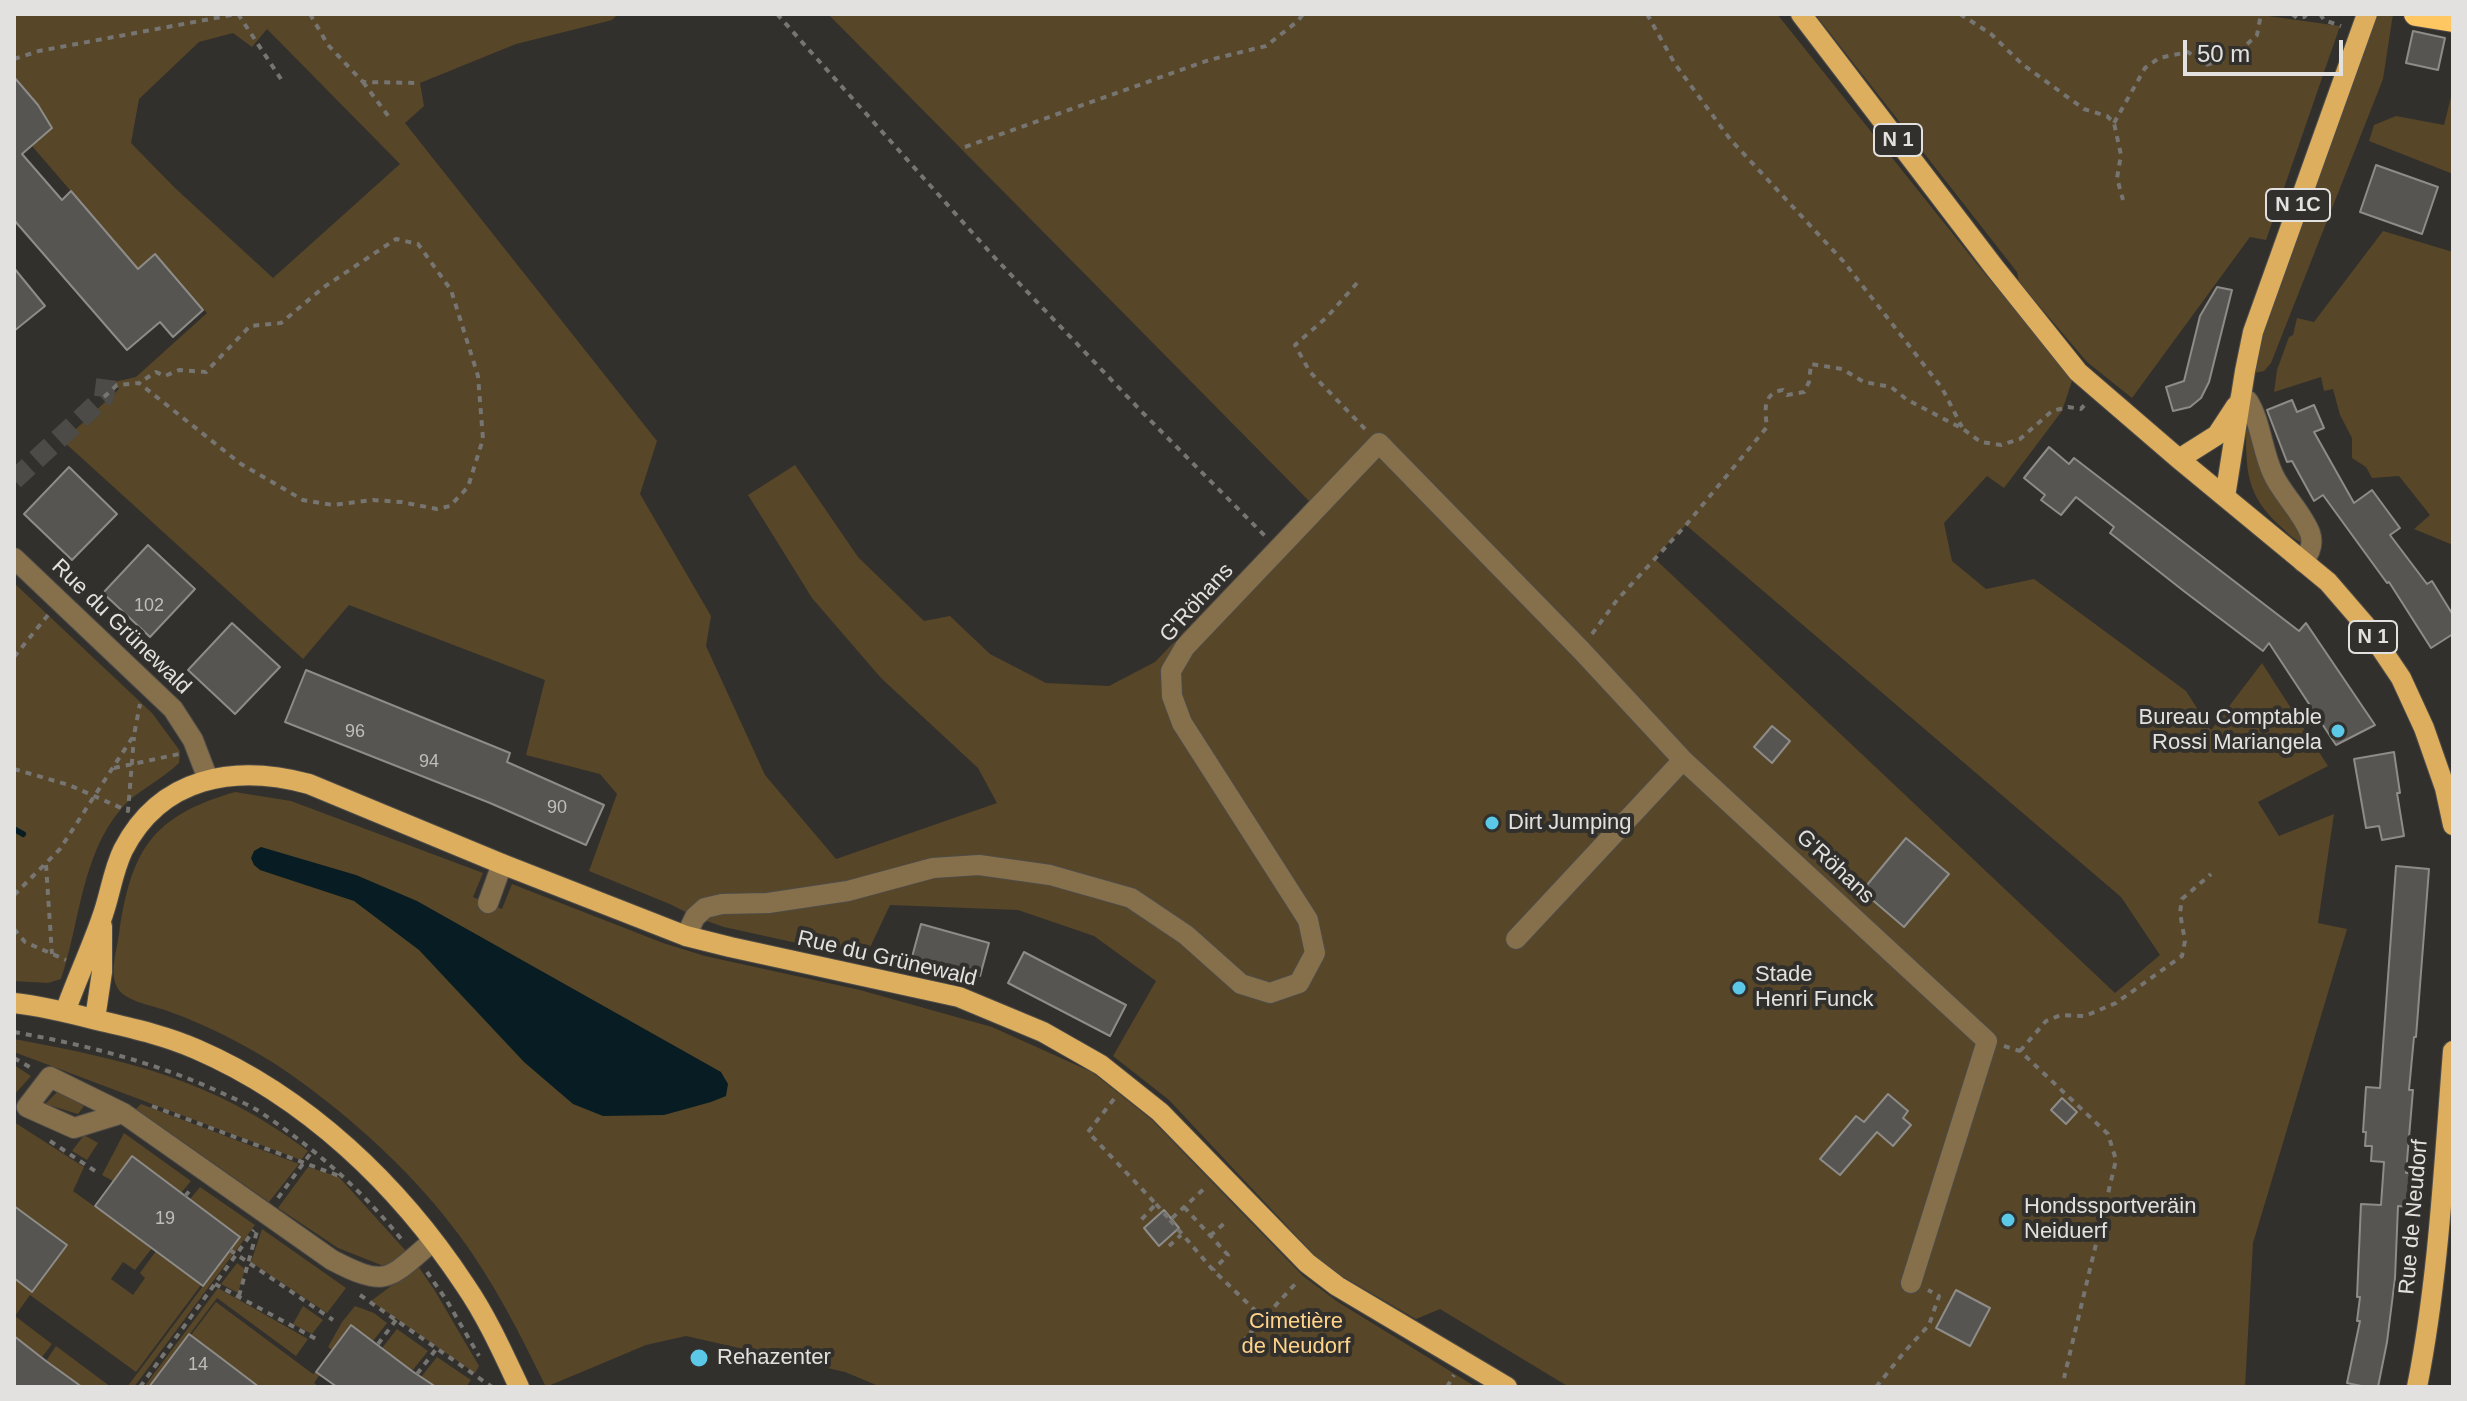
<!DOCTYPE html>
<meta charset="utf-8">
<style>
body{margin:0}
#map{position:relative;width:2467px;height:1401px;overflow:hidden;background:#32302d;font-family:Arial,sans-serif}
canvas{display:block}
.frame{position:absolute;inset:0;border:16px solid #e2e1df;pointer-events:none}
.scale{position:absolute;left:2183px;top:40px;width:160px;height:36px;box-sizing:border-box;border:4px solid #e2e1df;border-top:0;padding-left:10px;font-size:24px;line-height:28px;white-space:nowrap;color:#e2e1df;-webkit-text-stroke:6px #32302d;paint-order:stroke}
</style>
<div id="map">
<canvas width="2467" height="1401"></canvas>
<div class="frame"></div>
<div class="scale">50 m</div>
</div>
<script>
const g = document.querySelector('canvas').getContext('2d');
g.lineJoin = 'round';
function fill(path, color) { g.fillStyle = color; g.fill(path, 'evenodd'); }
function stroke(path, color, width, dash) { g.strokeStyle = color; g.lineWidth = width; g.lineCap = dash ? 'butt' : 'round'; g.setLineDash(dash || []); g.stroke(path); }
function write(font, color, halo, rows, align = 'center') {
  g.font = font + ' Arial,sans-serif'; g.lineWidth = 8; g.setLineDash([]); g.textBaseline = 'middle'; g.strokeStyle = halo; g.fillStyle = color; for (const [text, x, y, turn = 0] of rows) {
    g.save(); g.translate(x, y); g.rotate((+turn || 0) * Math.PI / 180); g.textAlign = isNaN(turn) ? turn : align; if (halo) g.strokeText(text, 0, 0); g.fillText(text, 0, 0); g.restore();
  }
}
fill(new Path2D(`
 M14,14H618L612,20L516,44L420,83L424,106L405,123L657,441L640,494L711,616L706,646L765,775L836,859L997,803L978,768L881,678L812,598L748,495L795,465L858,557L924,621L950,616L990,654L1046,683L1109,686L1155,662L1309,501L828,14H1777L1985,274L2073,378L2062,411L2004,488L1987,476L1944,523L1952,561L1986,589L2034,579L2186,691L2211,730L2262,663L2328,766L2258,802L2279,836L2334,814L2318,923L2347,929L2253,1243L2245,1387H1569L1440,1309L1416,1319L1340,1275L1316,1257L1169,1100L1113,1056L1156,981L1094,936L1018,910L890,905L865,958L724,927L695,917L672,905L589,871L617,794L600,774L526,755L545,680L349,605L303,659L63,441L119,389L114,382L136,377L207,313L155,254L138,269L32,146L51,128L38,105L14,76ZM267,29L400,164L273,278L175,188L131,143L139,99L199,42L233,33L252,47ZM1686,525L2121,897L2160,955L2115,993L1654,558Z
 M1815,14H2254L2340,26L2266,240L2250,237L2132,398L2087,362L2019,282L2017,272Z
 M2367,14H2393L2383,79L2271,363L2264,371L2254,373L2253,332Z
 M2453,89V174L2369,141L2374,125L2396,116L2444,125Z
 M2383,231L2453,252V545L2414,529L2430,515L2399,476L2372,478L2366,467L2352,458V438L2340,415L2333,389L2324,391L2321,377L2274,392L2277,370L2289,337L2293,335L2297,318L2314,322Z
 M2248,428L2305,535L2304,543C2294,541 2287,532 2279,525C2247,495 2246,472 2246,431Z
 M14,583L152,713L180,751L179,763C162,780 136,791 121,809C81,856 80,923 61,979L48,983L14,981Z
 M235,792L291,801L483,873L473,897L502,909L512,884L663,943L705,956L860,990L992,1027L1092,1072L1152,1120L1303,1276L1338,1302L1476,1387H881L845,1372L686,1336L646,1345L546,1387C520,1334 494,1282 459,1235C417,1178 364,1129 308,1087C265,1054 215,1028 165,1010C150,1005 124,1001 117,987C109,972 117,950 119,934C131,850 152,816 235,792Z
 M14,1039C128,1060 214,1080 308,1151L301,1160L14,1052Z
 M14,1065L31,1076L14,1095Z
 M58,1091L84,1106L78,1114L45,1104Z
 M141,1104L299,1164L269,1202L136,1109Z
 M14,1122L84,1167L73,1191L152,1248L135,1270L123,1262L111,1279L133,1295L145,1278L140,1273L156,1251L201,1285L136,1372L30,1295L15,1316L52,1344L42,1357L14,1336V1278L32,1292L67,1246L14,1206Z
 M124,1133L191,1181L181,1193L113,1181L102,1175Z
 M84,1135L98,1143L87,1160L72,1151Z
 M308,1167L339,1177L406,1251L386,1267L338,1248L278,1208Z
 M200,1187L255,1225L134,1387H127L240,1237L190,1199Z
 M262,1229L346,1288L327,1313L251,1262Z
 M237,1263L245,1269L238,1293L221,1284Z
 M418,1266L435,1291L479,1366L475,1373L371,1301Z
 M218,1288L308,1339L296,1356L217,1298L150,1387H144Z
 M216,1302L313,1374L316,1372L320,1374L314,1383L319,1387H259L191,1335Z
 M303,1306L323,1320L312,1334L293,1324Z
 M355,1306L374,1313L387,1323L373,1341L351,1325L332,1350L328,1347L342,1322Z
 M397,1329L428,1351L412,1371L382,1348Z
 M56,1346L111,1387H82L46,1361Z
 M437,1357L471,1380L466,1387H434L421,1377Z`), '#574627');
fill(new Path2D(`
 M261,847L356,875L417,901L721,1072L728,1084L726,1096L711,1102L664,1115L603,1116L573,1104L524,1062L419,950L354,901L260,870L254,865L251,858L254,851Z`), '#081d23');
stroke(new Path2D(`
 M14,829L23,834`), '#081d23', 6);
const building = new Path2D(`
 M2413,31L2445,38L2438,70L2406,63Z
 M14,77L38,105L52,128L22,154L62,200L71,191L138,269L155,254L203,310L173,337L160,322L127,350L14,220Z
 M2376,165L2438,187L2422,234L2360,212Z
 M14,268L45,306L14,331Z
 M2217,287L2232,290L2209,382L2201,398L2190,407L2173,411L2166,387L2184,381L2200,316Z
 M2292,400L2297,412L2314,405L2324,428L2314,432L2354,503L2372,490L2400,528L2390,535L2427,584L2432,581L2453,615V634L2431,648L2389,582L2387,583L2323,495L2314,501L2292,461L2287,462L2267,410Z
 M2049,447L2069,464L2074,458L2299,631L2306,623L2375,725L2336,745L2269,643L2263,651L2185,592L2110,533L2114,527L2076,497L2061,515L2041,500L2045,495L2024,478Z
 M69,467L117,514L72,560L24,514Z
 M148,545L195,589L150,637L103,593Z
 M232,623L280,667L235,714L188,670Z
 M306,670L510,753L507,762L604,805L586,845L490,803L285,722Z
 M1772,726L1790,741L1772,763L1754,747Z
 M2394,752L2400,793H2397L2404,836L2382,840L2379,826L2366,828L2354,759Z
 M1906,838L1949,874L1904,927L1862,891Z
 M2396,866L2429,869L2416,1037H2414L2409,1090H2413L2406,1173H2414L2412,1207L2398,1206L2395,1278L2387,1342L2378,1387H2366L2347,1383L2360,1321H2357L2360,1297H2357L2361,1204L2381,1205L2384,1162L2371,1161L2372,1146H2365L2366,1132H2363L2366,1087L2380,1088Z
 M921,924L989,943L980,976L912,957Z
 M1024,952L1126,1005L1110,1036L1008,983Z
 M1888,1094L1908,1111L1903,1118L1911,1125L1893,1146L1877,1132L1840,1175L1820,1159L1856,1116L1864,1122Z
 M2062,1098L2077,1112L2066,1124L2051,1110Z
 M132,1156L240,1237L203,1286L95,1206Z
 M14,1206L67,1245L32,1292L14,1278Z
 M1164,1210L1179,1228L1159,1246L1144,1228Z
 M1956,1290L1990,1308L1970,1346L1936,1328Z
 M351,1325L412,1371L436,1387H337L316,1372Z
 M189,1334L221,1358L259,1387H149Z
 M14,1336L46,1361L82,1387H14Z`);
fill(building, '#575551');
stroke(building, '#8e8c88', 2);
stroke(new Path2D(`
 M14,480L104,397L107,374`), '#4c4b48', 20, [20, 10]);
const minor = new Path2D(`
 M2240,399L2248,401C2261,422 2262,451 2273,474C2282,494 2302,512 2310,533C2314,544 2310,553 2303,562
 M14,558L173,709L193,740L208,779
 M488,903L502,864
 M686,936L695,917L705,908L722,904L768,903L848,891L933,868L979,865L1050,875L1131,898L1186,935L1241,984L1270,993L1299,983L1315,953L1308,920L1182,723L1172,696L1171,671L1185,647L1379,443L1581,650L1683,760L1987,1041L1911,1283
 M1516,939L1683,760
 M123,1113L74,1128L27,1107L50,1077L123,1113L332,1260C388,1289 388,1279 433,1241`);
const major = new Path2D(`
 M1801,14L1994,267L2078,372L2179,459L2328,582L2366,626L2401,678L2424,728L2445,788L2453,825
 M2179,459L2217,435L2236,406
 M2225,497L2245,371L2253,332L2367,14
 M14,1003C42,1006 70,1013 97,1020C131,1028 164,1035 196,1049C307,1097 399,1185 465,1285C487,1317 503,1353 519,1387
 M65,1012C76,981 90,951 101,920C110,897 112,873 123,850C161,776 235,764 309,784L502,864L686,936L730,947L959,997L1043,1032L1101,1065L1160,1112L1307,1263L1337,1286L1507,1387
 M95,1019L102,972V926
 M2417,1387C2439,1276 2444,1163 2453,1051`);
const highway = new Path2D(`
 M2416,14L2453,20`);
stroke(minor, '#4e4c49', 22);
stroke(major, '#4e4c49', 22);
stroke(highway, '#4e4c49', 26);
stroke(new Path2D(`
 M238,14L281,79
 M310,14L328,45L363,82L420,83
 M777,14L995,258L1143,413L1266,537
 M1647,14L1675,64L1730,139L1844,262L1942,388L1962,427
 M1960,14L1991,34L2022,64L2084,109L2107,116L2114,123L2121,155L2117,178L2123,200
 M2292,14L2297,18L2304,17L2307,14
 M2320,14L2324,20L2341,26
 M14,59L39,51L237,14
 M363,82L389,117
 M2114,123L2145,68L2159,58L2188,52L2205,65L2231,59L2257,35L2261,14
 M965,147L1209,60L1266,46L1298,21L1303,14
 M1357,283L1327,317L1295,345L1310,372L1366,430
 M104,397L117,385L139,383L241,464L303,500L333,505L373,500L401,502L437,509L450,506L468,487L483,439L478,376L451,290L418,244L396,239L324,287L281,323L250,326L206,372L179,370L165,376L156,372L139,383
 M1592,634L1617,600L1686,525L1767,427C1765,411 1762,393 1783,390L1787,395L1804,392L1809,382L1811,364L1842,369L1864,382L1891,387L1906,399L1963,429L1981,442L2001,445L2020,439L2052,411L2068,407L2081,409L2086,403
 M14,657L48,615
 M114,768L179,754
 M14,769L69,785L128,811L134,737
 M46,865L52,954
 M14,895L60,849L134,735L140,704
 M14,929L25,942L66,960
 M14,1032C86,1045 158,1063 224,1094C235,1099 247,1104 257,1110C312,1146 361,1189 402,1240
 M2004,1046L2020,1051L2108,1134L2116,1160L2064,1378
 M2020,1051L2046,1021L2061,1015L2085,1016L2116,1003L2182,956L2185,941L2180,913L2182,899L2211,874
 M14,1058L33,1069
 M1114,1099L1088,1132L1156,1204L1140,1221
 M152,1106L342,1177
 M50,1141L95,1171
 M185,1196L193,1187
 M278,1198L313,1150
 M1156,1204L1170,1220L1206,1187
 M1184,1207L1228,1255L1213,1270
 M1170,1220L1213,1270L1263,1318
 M1210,1236L1228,1220
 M1169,1246L1181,1235
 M230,1250L333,1320
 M427,1272L447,1301L479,1356
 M215,1284L318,1340
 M360,1295L492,1387
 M239,1296L257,1231
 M1242,1342L1297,1282
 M378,1344L396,1320
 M417,1374L437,1348
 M140,1387L254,1230
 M1447,1387L1454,1375
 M1876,1387L1906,1350L1929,1325L1939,1296L1928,1290`), '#767572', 4, [6, 6]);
stroke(minor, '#86704b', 20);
stroke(major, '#ddae5d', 20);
stroke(highway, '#ffc762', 24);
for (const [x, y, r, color] of [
 [2338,731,8,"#5ac8e6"],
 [1492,823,8,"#5ac8e6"],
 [1739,988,8,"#5ac8e6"],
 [2008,1220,8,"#5ac8e6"],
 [699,1358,10,"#5ac8e6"]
]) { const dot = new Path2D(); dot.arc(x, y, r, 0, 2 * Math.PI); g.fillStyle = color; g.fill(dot); stroke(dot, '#32302d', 3); }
write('18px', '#bfbebc', null, [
 ["102",149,606],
 ["96",355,732],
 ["94",429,762],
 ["90",557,808],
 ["19",165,1219],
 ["14",198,1365]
]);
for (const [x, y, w] of [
 [1898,140,48],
 [2298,205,64],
 [2373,637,48]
]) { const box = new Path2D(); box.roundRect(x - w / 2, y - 16, w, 32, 6); g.fillStyle = '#32302d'; g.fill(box); stroke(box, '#e2e1df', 2); }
write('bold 20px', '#e2e1df', null, [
 ["N 1",1898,140],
 ["N 1C",2298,205],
 ["N 1",2373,637]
]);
write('22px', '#e2e1df', '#32302d', [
 ["G'Röhans",1197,603,-48],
 ["Rue du Grünewald",121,627,44],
 ["G'Röhans",1835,867,43],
 ["Rue du Grünewald",887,959,13],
 ["Rue de Neudorf",2414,1217,-85]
]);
write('22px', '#e2e1df', '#32302d', [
 ["Bureau Comptable",2322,718,"right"],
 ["Rossi Mariangela",2322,743,"right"],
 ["Dirt Jumping",1508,823],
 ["Stade",1755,975],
 ["Henri Funck",1755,1000],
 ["Hondssportveräin",2024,1207],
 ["Neiduerf",2024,1232],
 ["Rehazenter",717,1358]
], 'left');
write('22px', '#ffd38a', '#32302d', [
 ["Cimetière",1296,1322],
 ["de Neudorf",1296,1347]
]);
</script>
